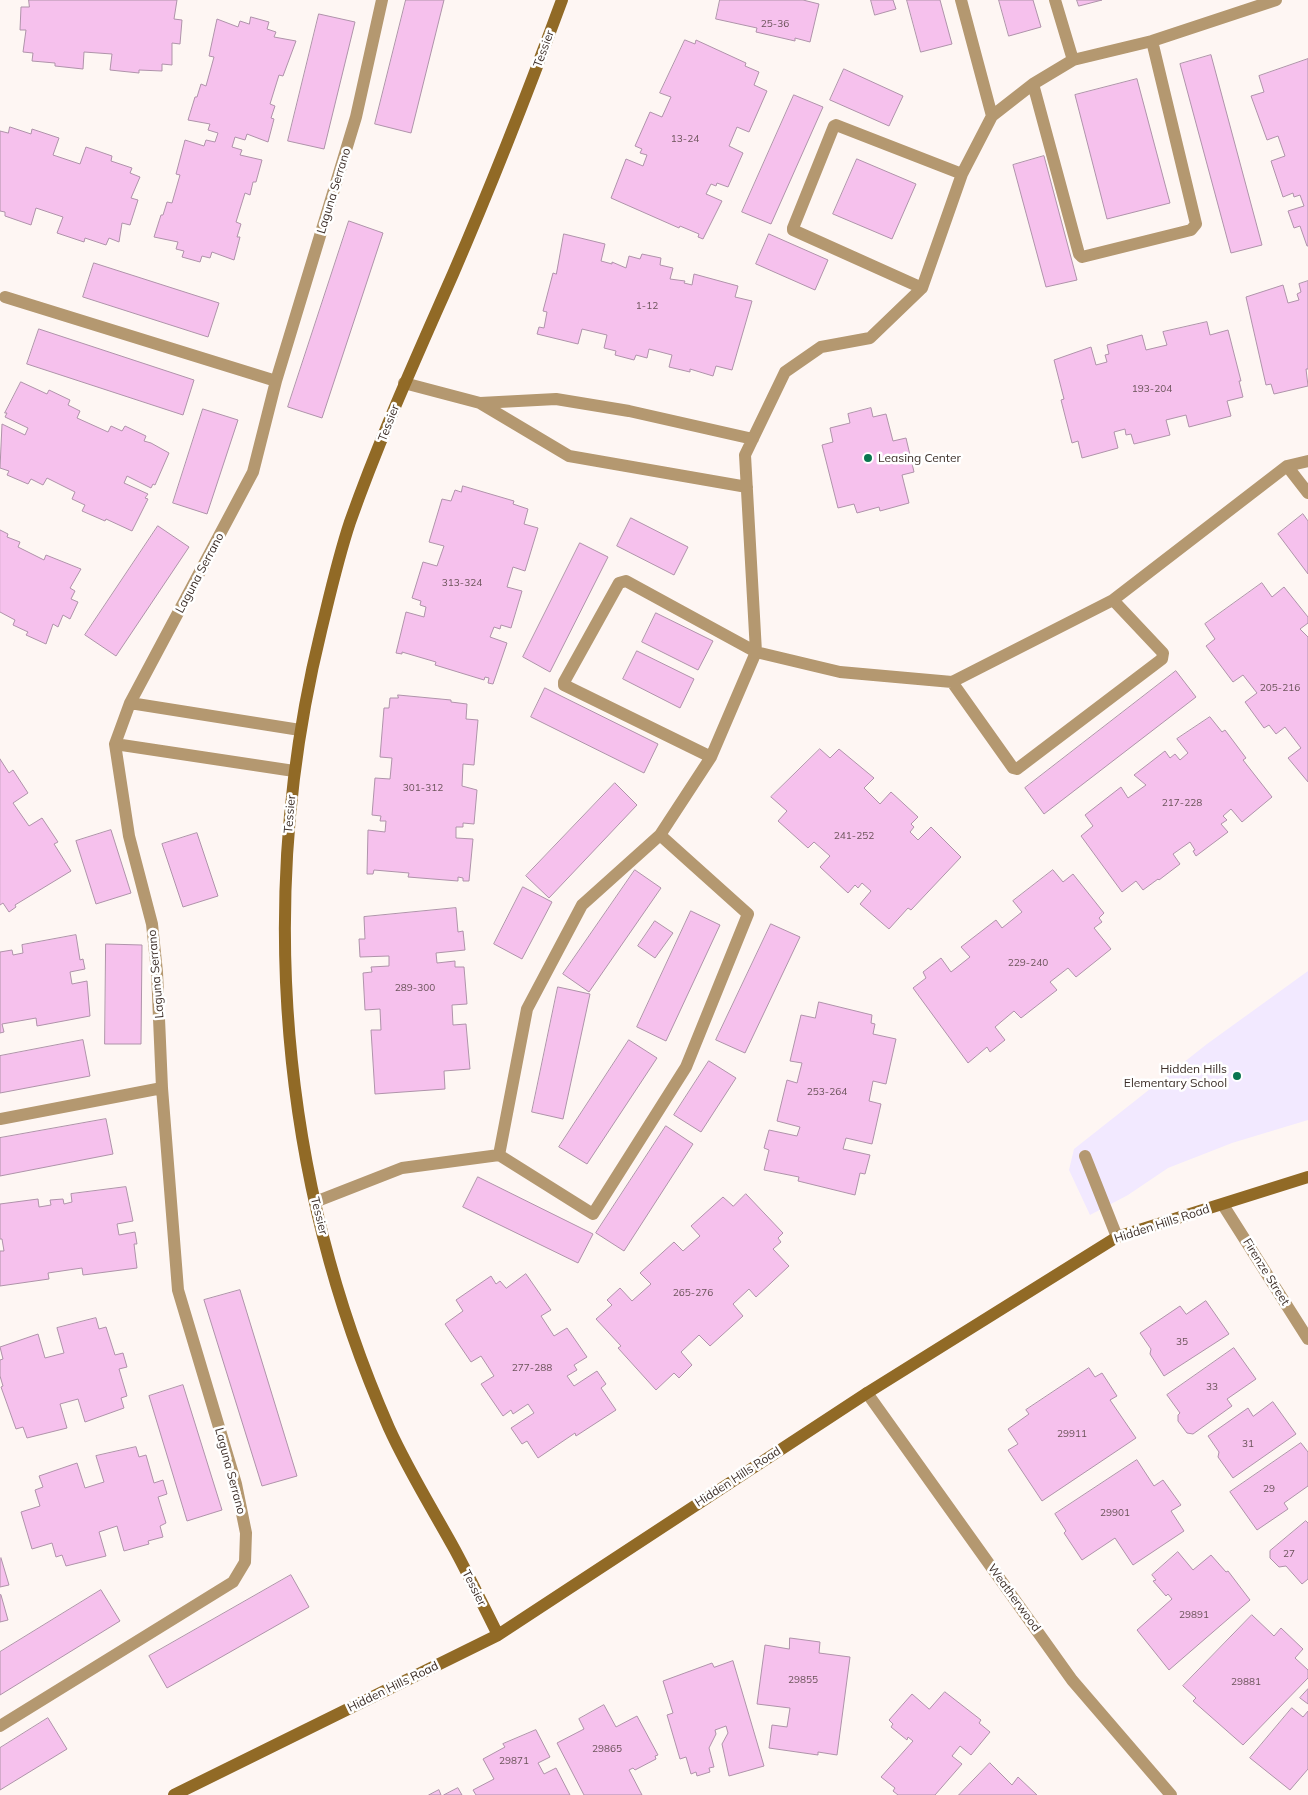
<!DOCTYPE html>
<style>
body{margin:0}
canvas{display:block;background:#fef6f3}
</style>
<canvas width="1308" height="1795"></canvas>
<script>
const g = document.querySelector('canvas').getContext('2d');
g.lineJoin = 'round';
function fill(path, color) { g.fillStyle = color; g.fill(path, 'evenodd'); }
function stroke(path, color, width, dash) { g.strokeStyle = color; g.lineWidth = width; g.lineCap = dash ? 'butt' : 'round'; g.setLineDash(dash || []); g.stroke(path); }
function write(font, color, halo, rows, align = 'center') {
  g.font = font + ' Mulish,sans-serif'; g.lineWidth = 5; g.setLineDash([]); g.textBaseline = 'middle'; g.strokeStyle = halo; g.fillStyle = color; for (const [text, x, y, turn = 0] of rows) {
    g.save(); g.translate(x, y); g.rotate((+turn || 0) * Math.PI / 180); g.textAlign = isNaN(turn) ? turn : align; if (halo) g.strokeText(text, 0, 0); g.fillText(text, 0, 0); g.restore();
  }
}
fill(new Path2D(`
 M1308,971V1120L1232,1143L1168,1168L1128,1195L1090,1215L1069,1170L1074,1149L1207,1044Z`), '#f2e9ff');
const building = new Path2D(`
 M29,0H177L174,19L182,20L180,44L172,43V65L162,64V71L139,70V73L110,70L112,54L84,52L83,69L55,66V63L32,61L33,53L23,52L26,30H20L21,7H29Z
 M406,0H444L411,133L375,124Z
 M720,0H803L819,4L810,42L795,38V41L756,32L757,28L716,19Z
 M871,0H893L896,9L875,15Z
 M907,0H940L952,44L921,52Z
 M999,0H1033L1041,27L1009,36Z
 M1077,0H1102L1079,6Z
 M319,14L355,22L324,149L288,141Z
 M251,17L269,22L267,29L276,32L274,37L296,41L283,76L279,75L270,104L275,106L271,118L274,119L268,142L247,134L245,140L235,137L232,147L242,150L240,155L262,160L256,182H253L250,195L245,193L236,222L241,224L237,237H240L234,260L212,252L210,258L202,256L200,262L182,257L184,251L176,249L178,242L154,237L161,215H163L167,202L172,203L180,175L176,174L185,140L204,146L206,140L215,142L218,133L208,130L210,124L188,120L195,97H197L201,84L206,86L214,57L209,56L217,19L238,27L240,21L249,24Z
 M685,40L695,44L696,40L746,63L745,66L759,72L754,85L767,91L749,132L737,127L729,146L743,153L728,187L717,183L716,186L711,184L706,194L722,201L703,239L698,237L699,234L680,226L679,228L611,198L626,159L643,166L647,155L640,153L642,149L635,146L650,112L662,117L671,97L660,93Z
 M1211,55L1262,245L1231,253L1180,64Z
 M1308,59V246H1307L1300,226L1294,228L1288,211L1304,206L1300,195L1294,197L1293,193L1283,197L1271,161L1285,156L1278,136L1267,140L1251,96L1264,92L1259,76Z
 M844,69L903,96L889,126L830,100Z
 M1137,79L1170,203L1107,219L1075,95Z
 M794,95L823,107L771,224L742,212Z
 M10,127L31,134L32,129L59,138L53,155L80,164L86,147L112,156L111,161L132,168L130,173L140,177L131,198L138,200L130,225L122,223L119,242L109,238L106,245L85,238L84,242L57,233L63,217L36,208L31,225L5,216V212L0,211V131L8,133Z
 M1044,156L1077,280L1046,287L1013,165Z
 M857,159L916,184L892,239L833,214Z
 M349,221L383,233L322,418L288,407Z
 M564,234L605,244L601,261L612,264V262L626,268L629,256L640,259L642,254L661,258L660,265L673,268L670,279L685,281L684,283L692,285L694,274L738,286L735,297L752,301L732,370L716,366L713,376L690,369V372L669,367L672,355L649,349L647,358L636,355L634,360L615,355L616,351L604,348L607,335L582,329L578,344L537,334L539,327L544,328L547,312L543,311L553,273L556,274Z
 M769,234L828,260L815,290L756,264Z
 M94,263L219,303L208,337L83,297Z
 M1308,281V369H1306L1308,386L1274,394L1271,384L1266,385L1246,297L1283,285L1288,303L1299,300L1297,294L1301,292L1299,284Z
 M1207,322L1210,335L1228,330L1241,381H1239L1243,397L1227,401L1231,416L1189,427L1186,415L1166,420L1170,435L1134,444L1131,434L1126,435L1125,429L1114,432L1118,448L1082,458L1078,441L1072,443L1061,400L1064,399L1054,360L1091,347L1096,365L1107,362L1105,355L1109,354L1107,345L1142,335L1146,350L1167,345L1163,332Z
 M39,329L194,380L183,415L27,364Z
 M21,382L47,394L49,390L70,400L68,405L80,411L77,418L108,432L111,426L122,431L125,426L146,436L144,441L151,443L169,453L155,485L153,484L151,488L127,476L124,483L148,494L145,498L148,499L132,531L106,519L105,521L82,511L85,505L72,499L75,492L47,478L43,485L31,479L28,484L7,475L9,471L0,468L2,424L25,435L28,428L5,417L7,413H5Z
 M871,408L873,417L886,414L893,441L906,438L914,472L902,475L909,503L880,511L879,507L857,513L854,504L838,508L822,445L833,442L830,428L850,423L848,414Z
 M203,409L238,420L207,514L173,503Z
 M463,486L514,501L513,504L528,509L524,524L538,528L525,571L513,567L507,587L522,591L511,628L501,625L500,629L494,627L490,637L507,643L493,684L488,683L489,678L485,677L484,680L435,665L436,662L402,652V654L396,653L406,612L424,617L426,607L420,605L421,601L412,598L423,562L437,566L444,546L429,542L442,499L451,501L455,490L461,492Z
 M1303,514L1308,521V574L1278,534Z
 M631,518L688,547L674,575L617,546Z
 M158,526L189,547L116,656L85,635Z
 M0,530L8,534L7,537L20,542L18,547L44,560L46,555L81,569L70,588L75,591L71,599L78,602L70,619L63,615L58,627L53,624L46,644L26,635L28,632L13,625L15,620L0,612Z
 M580,543L608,557L550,672L523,657Z
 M1262,583L1272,597L1284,587L1308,617V623L1300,629L1308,637V782L1288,758L1301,748L1285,727L1276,734L1269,725L1264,728L1245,702L1257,693L1243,675L1233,682L1206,646L1215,639L1205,624Z
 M656,613L713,641L698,670L642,642Z
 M637,651L694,679L680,708L623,679Z
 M1176,671L1196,697L1044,814L1025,788Z
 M545,688L658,744L644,773L531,717Z
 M398,695L451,700V702L467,704L466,719L478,720L474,765L463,764L462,786L477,790L474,824L463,823V827H456V838L473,839L469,881H463V878L458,877V881L408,877L409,873L374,870L373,874H367L368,830L385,832L386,821H380L381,816L372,815L375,778L390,779L392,758L380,757L384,708H389L390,698H398Z
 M1210,717L1222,732L1225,730L1246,758L1243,760L1272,797L1242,822L1231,809L1223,816L1227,820L1221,824L1228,832L1196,856L1193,851L1195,850L1190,842L1173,854L1180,864L1159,880L1158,879L1143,890L1136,881L1122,892L1081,836L1093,826L1085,815L1121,787L1128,798L1146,785L1134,775L1165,751L1170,758L1175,754L1180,760L1188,753L1177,739Z
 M820,749L830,758L839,749L874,778L864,788L880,804L891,792L918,817L911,824L914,827L910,832L918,840L931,827L961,857L911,910L908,908L889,929L860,904L871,891L862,883L858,888L855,885L848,893L820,867L830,856L814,842L808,848L778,821L787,811L771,797Z
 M0,759L9,773L13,770L28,793L13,803L29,826L42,818L58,842L54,844L71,871L15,905L16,907L9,912L3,903L0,905Z
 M615,783L637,805L549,898L526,876Z
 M111,830L131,893L96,904L76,841Z
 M197,833L218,896L183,907L162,844Z
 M635,870L661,888L589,992L563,974Z
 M1053,870L1063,882L1073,874L1104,913L1099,918L1102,922L1094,928L1111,949L1076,977L1068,968L1050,982L1057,990L1021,1018L1014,1011L995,1027L1005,1040L990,1052L987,1047L968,1063L913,988L926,978L923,972L941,958L951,972L970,957L961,947L996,920L1002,928L1022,912L1013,901Z
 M523,887L552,902L522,959L494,944Z
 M456,908L458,932L463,931L465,950L436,953L437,963L455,961V967H464L467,1004L452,1005L453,1025L466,1024L470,1069L444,1071L445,1089L375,1094L371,1030H381L380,1009L365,1010L363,973L372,972L371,967L389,966V956L360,957L359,939H365L364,917Z
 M691,911L720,925L666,1041L637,1027Z
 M655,921L673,933L655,958L638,946Z
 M771,924L800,937L745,1053L716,1040Z
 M76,935L80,960L83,959L85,969L70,972L72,984L87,981L90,1016L37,1026L36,1018L2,1024L4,1032L0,1033V952L12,950L13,955L23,953L22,945Z
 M106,944L142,945L141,1044H105Z
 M558,987L590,994L563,1119L532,1112Z
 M819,1002L872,1015L871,1023L875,1024L873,1034L896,1039L886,1084L873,1081L869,1101L881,1104L872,1144L846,1138L843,1149L870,1155L865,1174L860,1173L855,1195L798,1181L799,1177L764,1170L769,1150L764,1148L769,1130L797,1136L800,1127L777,1121L787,1080L797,1083L802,1063L790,1061L801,1015L815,1018Z
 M83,1040L90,1076L0,1093V1056Z
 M629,1040L657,1058L587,1164L559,1147Z
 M709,1061L736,1078L701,1132L674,1115Z
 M106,1119L113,1154L0,1176V1138Z
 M666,1126L693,1144L624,1251L596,1233Z
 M478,1177L593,1234L578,1263L463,1207Z
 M126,1187L133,1221L117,1224L119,1235L135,1232L137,1244H134L137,1268L83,1275L82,1268L48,1273L49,1279L0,1286V1251H4L2,1239H0V1204L38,1199L39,1207L51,1205L50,1200L63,1199L64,1204L72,1202L71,1194Z
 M746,1194L783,1233L778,1238L781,1242L773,1249L789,1266L756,1297L749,1289L733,1304L743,1316L710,1346L699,1335L681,1352L692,1365L679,1378L674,1373L656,1390L618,1348L621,1346L596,1319L612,1305L607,1300L620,1288L632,1301L651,1284L640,1273L674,1242L683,1251L700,1236L691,1226L723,1197L733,1206Z
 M526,1274L551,1310L541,1316L554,1336L567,1328L587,1357L574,1365L577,1370L567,1376L574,1386L597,1371L606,1384L601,1388L616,1410L576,1436L575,1433L538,1458L527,1441L522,1444L511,1428L534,1413L528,1404L513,1414L511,1410L503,1416L481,1384L494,1376L481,1356L471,1362L445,1324L463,1311L456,1300L491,1276L496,1284L500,1281L506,1288Z
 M240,1290L297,1476L262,1486L204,1300Z
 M1206,1301L1229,1334L1164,1376L1150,1354L1151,1349L1140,1333L1180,1306L1186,1314Z
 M96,1318L99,1329L106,1327L115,1355L123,1353L127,1367L119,1369L127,1396L121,1398L124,1408L85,1422L78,1399L60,1404L67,1428L27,1438L23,1427L16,1429L1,1387L3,1386L0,1376V1360L3,1359L0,1347L38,1334L45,1358L64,1353L57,1328Z
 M1234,1348L1256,1379L1227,1399L1232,1406L1193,1434L1187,1433L1178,1421V1415L1180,1413L1167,1395Z
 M1089,1368L1095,1377L1102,1373L1117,1396L1110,1400L1136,1438L1042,1501L1008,1450L1018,1444L1008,1429L1029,1414L1026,1410Z
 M183,1385L222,1510L187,1521L149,1396Z
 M1273,1402L1296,1434L1233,1478L1218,1457L1219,1452L1208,1436L1248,1408L1253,1416Z
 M1301,1443L1308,1452V1486L1284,1503L1288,1509L1257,1530L1230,1492Z
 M136,1447L139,1457L146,1455L154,1483L163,1480L167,1494L158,1497L166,1523L160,1526L163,1537L148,1541L149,1544L124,1551L117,1526L99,1532L106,1556L66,1566L62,1555L56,1557L52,1543L32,1549L21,1512L40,1506L35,1490L43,1487L39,1476L77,1463L85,1488L104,1482L96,1456Z
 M1137,1460L1154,1486L1163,1480L1181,1505L1171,1511L1184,1531L1133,1565L1115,1538L1082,1560L1064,1533L1066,1531L1055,1514Z
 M1306,1521L1308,1523V1579L1302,1584L1286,1566L1279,1567L1270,1558V1551Z
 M1178,1552L1193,1570L1211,1555L1226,1572L1228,1571L1250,1600L1169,1670L1137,1630L1172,1599L1168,1594L1166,1596L1153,1581L1156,1580L1152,1575Z
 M1,1558L9,1585L0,1587V1559Z
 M291,1575L309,1607L167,1688L149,1656Z
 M101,1590L120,1621L0,1695V1652Z
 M1,1595L8,1620L0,1622V1595Z
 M1252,1615L1274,1636L1281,1628L1303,1649L1295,1658L1308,1670V1678L1243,1745L1193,1701L1196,1698L1183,1686Z
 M790,1638L820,1642L819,1653L850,1657L837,1755L818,1752V1755L769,1748L772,1725L787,1727L790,1708L757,1704L765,1645L789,1649Z
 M733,1661L764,1766L729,1776L722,1744L728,1733L726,1726L715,1730L716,1734L709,1748L714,1767L709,1768L710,1772L697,1776L696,1772L691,1774L686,1757L680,1759L667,1715L673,1713L663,1681L712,1663L714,1667Z
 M1308,1689V1704L1300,1698Z
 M945,1692L981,1720L979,1723L990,1732L971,1755L960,1746L952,1756L962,1764L935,1795H898L893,1791L895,1788L881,1777L913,1741L908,1737L907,1740L891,1727L893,1724L889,1720L912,1694L929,1709Z
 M604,1705L616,1727L637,1716L658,1755L655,1756L656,1759L635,1770L633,1768L629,1770L642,1795H584L557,1743L584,1729L579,1719Z
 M1292,1708L1303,1717L1308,1711V1769L1290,1790L1250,1758Z
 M48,1718L67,1749L0,1790V1748Z
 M536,1730L550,1757L538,1763L544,1774L556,1768L570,1795H476L473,1790L494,1779L483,1759L505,1747L503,1744Z
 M990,1763L1012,1785L1018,1777L1037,1795H959Z
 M458,1788L462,1795H444Z
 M439,1790L441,1795H429Z`);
fill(building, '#f6c1ed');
stroke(building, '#af93aa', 1);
stroke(new Path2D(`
 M961,0L992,116
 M1055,0L1073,60
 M1033,84L1079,254L1082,257L1191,230L1196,224L1152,41
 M922,288L793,230V228L834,126L836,125L962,174
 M404,383L480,403L569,456L747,487
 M480,403L556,399L629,411L753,439
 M1287,466L1308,493
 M952,682L1013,768L1017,769L1162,659L1163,653L1113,600
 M711,757L564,685V682L619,583L626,581L756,652L840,672L952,682L1113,600L1287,466L1308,461
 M499,1155L527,1009L582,905L660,835L711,757L756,652L745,455L785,372L821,347L870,338L922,288L962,174L992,116L1033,84L1073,60L1152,41L1276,0
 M1085,1156L1117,1237
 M315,1202L402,1168L499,1155L593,1214L686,1067L748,914L660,835`), '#b49870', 12);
stroke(new Path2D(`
 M5,297L276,381
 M130,703L300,730
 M115,744L294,771
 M0,1119L162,1088
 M1223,1205L1308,1339
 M867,1393L1072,1680L1171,1795
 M0,1726L233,1582L245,1562L246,1533L236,1484L178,1290L162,1088L157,972L152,924L129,836L115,744L130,703L253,472L276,381L356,117L382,0`), '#b49870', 12);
stroke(new Path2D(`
 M498,1635C484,1607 470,1578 455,1550C433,1510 408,1470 389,1428C279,1178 256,896 321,631C330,594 338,558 350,522C380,437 417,356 453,274C492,184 528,92 562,0
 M174,1795L498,1635L867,1393L1117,1237L1308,1177`), '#916a26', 12);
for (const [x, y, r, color] of [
 [868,458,5,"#0a7650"],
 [1237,1076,5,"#0a7650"]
]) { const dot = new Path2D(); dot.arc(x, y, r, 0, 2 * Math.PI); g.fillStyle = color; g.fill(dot); stroke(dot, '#fff', 2); }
write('10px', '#6b545a', null, [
 ["25-36",775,24],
 ["13-24",685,139],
 ["1-12",647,306],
 ["193-204",1152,389],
 ["313-324",462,583],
 ["205-216",1280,688],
 ["301-312",423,788],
 ["217-228",1182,803],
 ["241-252",854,836],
 ["229-240",1028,963],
 ["289-300",415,988],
 ["253-264",827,1092],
 ["265-276",693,1293],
 ["35",1182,1342],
 ["277-288",532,1368],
 ["33",1212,1387],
 ["29911",1072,1434],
 ["31",1248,1444],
 ["29",1269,1489],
 ["29901",1115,1513],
 ["27",1289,1554],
 ["29891",1194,1615],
 ["29855",803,1680],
 ["29881",1246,1682],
 ["29865",607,1749],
 ["29871",514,1761]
]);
write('12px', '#3d2f29', '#fff', [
 ["Tessier",544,49,-70],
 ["Laguna Serrano",334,191,-73],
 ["Tessier",389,423,-69],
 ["Laguna Serrano",200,573,-62],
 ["Tessier",290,814,-85],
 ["Laguna Serrano",156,974,-95],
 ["Tessier",319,1216,76],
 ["Hidden Hills Road",1162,1224,-18],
 ["Firenze Street",1266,1272,58],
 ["Laguna Serrano",230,1471,75],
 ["Hidden Hills Road",738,1477,-33],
 ["Tessier",474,1588,63],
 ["Weatherwood",1014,1598,54],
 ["Hidden Hills Road",393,1687,-26]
]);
write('12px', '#3d2f29', '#fff', [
 ["Leasing Center",878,458],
 ["Hidden Hills",1227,1069,"right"],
 ["Elementary School",1227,1083,"right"]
], 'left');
</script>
